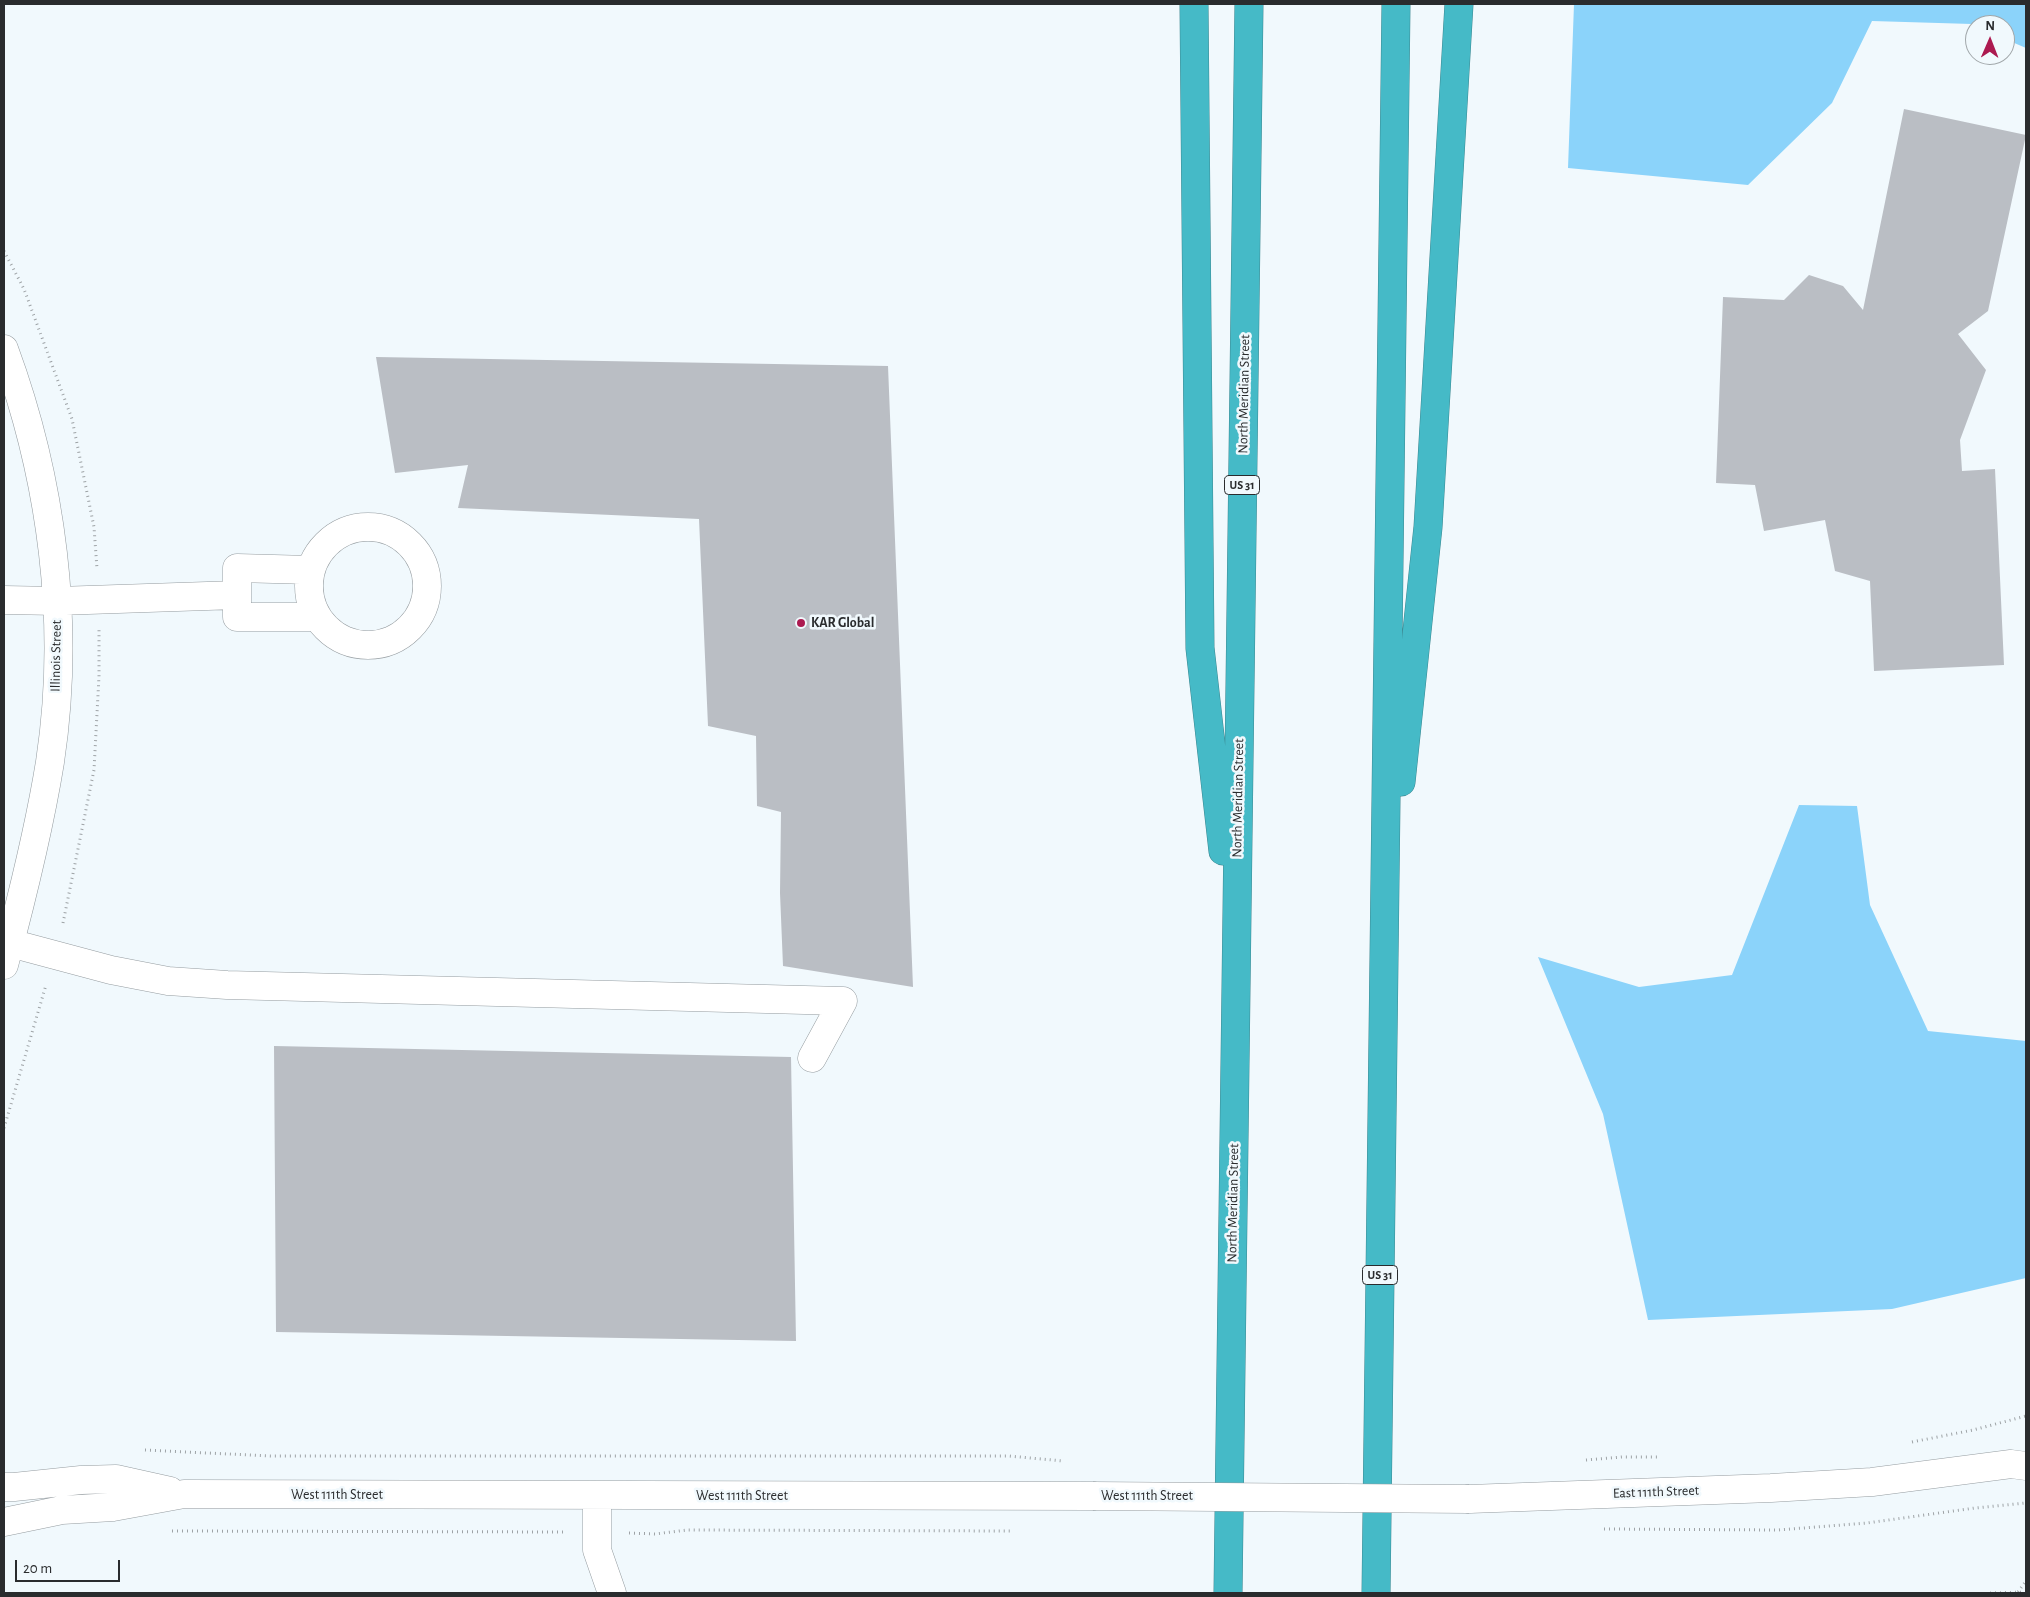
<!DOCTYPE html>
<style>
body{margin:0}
#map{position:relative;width:2030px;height:1597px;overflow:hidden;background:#f1f9fd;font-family:"Alegreya Sans",sans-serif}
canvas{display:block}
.frame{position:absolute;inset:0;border:5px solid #2a2c2e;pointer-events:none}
.north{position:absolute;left:1965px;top:15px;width:50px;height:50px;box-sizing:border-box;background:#f1f9fd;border:1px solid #a1a7aa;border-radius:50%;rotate:1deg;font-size:14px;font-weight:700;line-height:20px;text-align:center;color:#2a2c2e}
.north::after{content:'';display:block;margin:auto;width:18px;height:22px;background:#ac1a50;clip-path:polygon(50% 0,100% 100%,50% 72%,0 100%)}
.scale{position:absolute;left:15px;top:1560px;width:105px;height:22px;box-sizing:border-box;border:2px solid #2a2c2e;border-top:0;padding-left:6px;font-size:15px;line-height:18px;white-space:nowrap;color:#2a2c2e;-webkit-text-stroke:4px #f1f9fd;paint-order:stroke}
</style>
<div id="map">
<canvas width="2030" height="1597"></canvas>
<div class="frame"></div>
<div class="north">N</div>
<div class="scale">20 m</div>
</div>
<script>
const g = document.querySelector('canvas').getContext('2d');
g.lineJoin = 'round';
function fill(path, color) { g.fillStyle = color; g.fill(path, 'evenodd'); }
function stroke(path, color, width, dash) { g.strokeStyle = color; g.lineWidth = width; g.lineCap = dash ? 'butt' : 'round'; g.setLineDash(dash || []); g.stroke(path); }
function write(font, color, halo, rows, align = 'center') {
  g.font = font + ' "Alegreya Sans",sans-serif'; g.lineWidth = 5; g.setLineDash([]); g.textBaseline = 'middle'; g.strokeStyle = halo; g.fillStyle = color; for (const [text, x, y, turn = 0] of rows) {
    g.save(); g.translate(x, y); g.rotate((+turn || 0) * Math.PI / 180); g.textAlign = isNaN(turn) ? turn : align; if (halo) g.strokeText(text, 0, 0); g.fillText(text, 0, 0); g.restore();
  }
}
fill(new Path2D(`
 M1574,4H2026V48L2005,39V25L1872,21L1832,103L1748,185L1568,168Z
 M1799,805L1857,806L1870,905L1928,1031L2026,1041V1278L1892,1309L1648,1320L1603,1114L1538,957L1639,987L1732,975Z`), '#8bd3fa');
fill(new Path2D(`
 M1904,109L2026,135L1988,311L1958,334L1986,370L1960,440L1962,471L1995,469L2004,665L1874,671L1870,581L1835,571L1825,520L1764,531L1755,485L1716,483L1723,297L1784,300L1809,275L1843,286L1863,310Z
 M376,357L888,366L913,987L783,966L780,893L781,812L757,806L756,736L708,726L699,519L458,508L468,465L395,473Z
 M274,1046L791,1057L796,1341L276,1332Z`), '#babec4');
const minor = new Path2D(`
 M4,349C52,479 71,624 50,762C39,830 22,898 4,965
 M309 586a59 59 0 1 1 118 0a59 59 0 1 1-118 0Z
 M310,570L237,568V617H316
 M4,600L58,601L237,595
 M10,943L111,970L168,981L227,985L843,1001L812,1058
 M4,1487H14L81,1480L116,1479L170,1491
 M597,1496V1550L612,1593
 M1469,1499L1771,1488L1872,1482L2011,1464L2026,1466
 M4,1522L62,1510L113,1507L184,1494L1093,1496`);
const highway = new Path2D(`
 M1194,4L1200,648L1223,851
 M1401,782L1428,527L1459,4
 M1228,1593L1249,4
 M1376,1593L1396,4`);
stroke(minor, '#959ca0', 29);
stroke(highway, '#3c8891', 29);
stroke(new Path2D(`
 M4,251L24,289L72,419L94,527L97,569
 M63,923L94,770L99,676V630
 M4,1128L46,985
 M1912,1442L1973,1430L2026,1416
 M145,1450L270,1456H1009L1063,1461
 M1586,1460L1622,1457H1660
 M1604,1529L1778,1530L1867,1523L1975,1508L2026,1503
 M172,1531L565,1532
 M629,1533L655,1534L687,1530L1013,1531
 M2018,1592L2026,1581
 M1990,1593L2026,1592`), '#9ea3a6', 3, [1, 4]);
stroke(minor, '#fff', 28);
stroke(highway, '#45bac7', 28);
const minorBridge = new Path2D(`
 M1093,1496L1469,1499`);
stroke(minorBridge, '#959ca0', 29, []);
stroke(minorBridge, '#fff', 28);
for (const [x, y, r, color] of [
 [801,623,5,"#ac1a50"]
]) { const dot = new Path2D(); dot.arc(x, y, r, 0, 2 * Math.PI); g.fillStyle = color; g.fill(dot); stroke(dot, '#f1f9fd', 2); }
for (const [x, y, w] of [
 [1242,485,35],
 [1380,1275,35]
]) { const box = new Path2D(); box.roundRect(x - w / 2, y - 9.5, w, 19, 4); g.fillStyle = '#f1f9fd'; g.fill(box); stroke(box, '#2a2c2e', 1); }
write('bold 12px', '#2a2c2e', null, [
 ["US 31",1242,485],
 ["US 31",1380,1275]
]);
write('14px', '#2a2c2e', '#f1f9fd', [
 ["North Meridian Street",1244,394,-89],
 ["Illinois Street",56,656,-89],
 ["North Meridian Street",1238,798,-89],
 ["North Meridian Street",1233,1203,-89],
 ["East 111th Street",1656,1492,-2],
 ["West 111th Street",337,1495],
 ["West 111th Street",742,1496],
 ["West 111th Street",1147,1496]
]);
write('bold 14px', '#2a2c2e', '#f1f9fd', [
 ["KAR Global",811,623]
], 'left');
</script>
